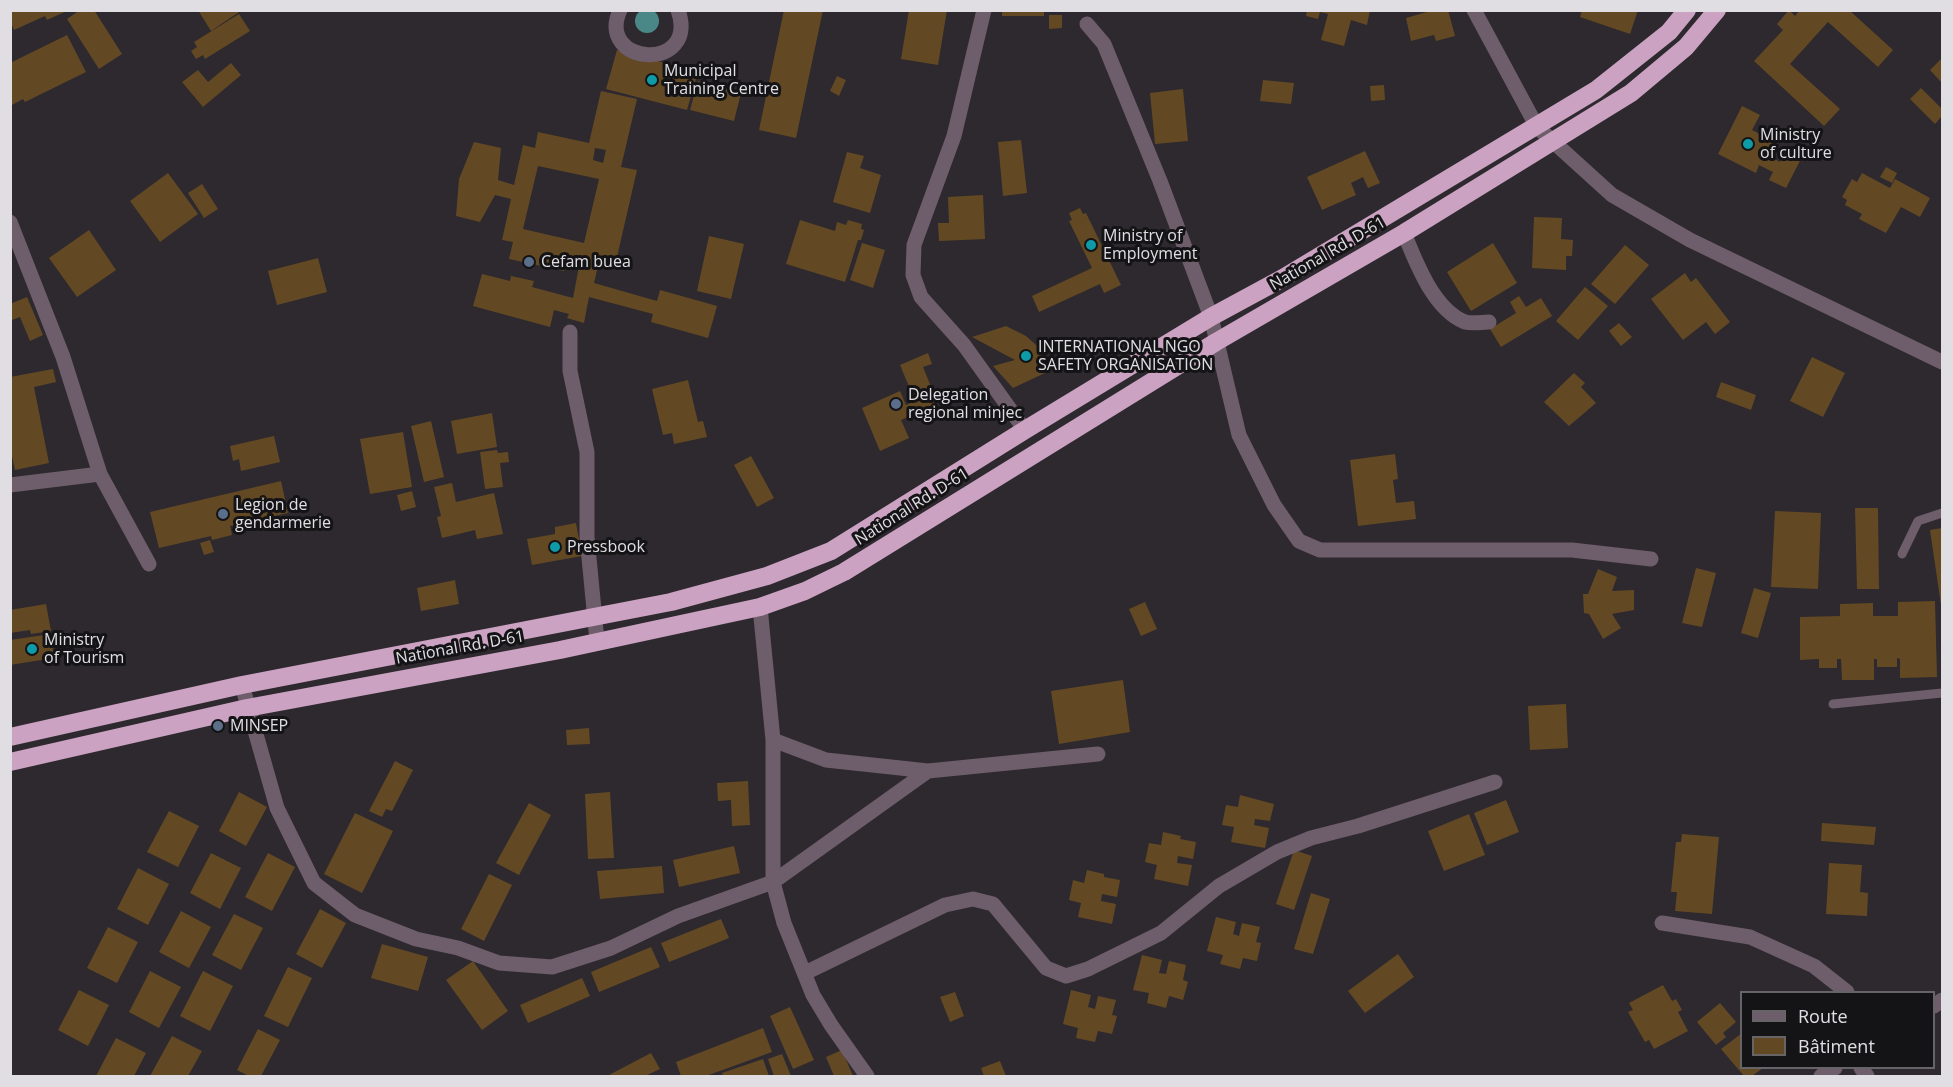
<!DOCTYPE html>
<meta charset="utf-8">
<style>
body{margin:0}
#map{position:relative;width:1953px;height:1087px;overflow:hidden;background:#2d292f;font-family:"Open Sans",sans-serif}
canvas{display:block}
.frame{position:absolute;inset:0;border:12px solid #e0dee2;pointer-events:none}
.legend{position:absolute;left:1740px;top:991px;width:195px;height:78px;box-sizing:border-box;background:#141315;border:2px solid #666467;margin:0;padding:8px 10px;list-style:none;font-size:18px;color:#e0dee2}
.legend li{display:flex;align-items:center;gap:12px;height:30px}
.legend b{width:30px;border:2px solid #666467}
</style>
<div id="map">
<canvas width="1953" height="1087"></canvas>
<div class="frame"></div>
<ul class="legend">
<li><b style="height:8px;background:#6e5d6a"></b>Route</li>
<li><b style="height:16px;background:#634923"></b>Bâtiment</li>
</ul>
</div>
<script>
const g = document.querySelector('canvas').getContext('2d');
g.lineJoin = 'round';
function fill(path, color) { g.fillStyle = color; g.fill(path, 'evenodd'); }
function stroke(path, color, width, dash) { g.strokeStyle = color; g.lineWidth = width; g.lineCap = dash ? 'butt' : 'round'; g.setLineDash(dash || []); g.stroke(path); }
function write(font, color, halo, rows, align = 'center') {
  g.font = font + ' "Open Sans",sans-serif'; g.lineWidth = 6; g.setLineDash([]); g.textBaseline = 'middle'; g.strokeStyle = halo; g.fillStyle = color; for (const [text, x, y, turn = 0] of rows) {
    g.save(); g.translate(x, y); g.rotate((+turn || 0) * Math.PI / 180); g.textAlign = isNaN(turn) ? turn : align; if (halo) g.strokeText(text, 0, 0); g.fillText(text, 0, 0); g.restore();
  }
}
fill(new Path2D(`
 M635 21a12 12 0 1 1 24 0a12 12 0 1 1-24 0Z`), '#4a8888');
fill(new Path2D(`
 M10,10H69L47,20L45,16L14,30L10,21Z
 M80,10H94L122,54L99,69L67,19Z
 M198,10H242L211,31Z
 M784,10H823L796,138L759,130Z
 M909,10H947L938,65L901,59Z
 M1002,10H1044V16H1002Z
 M1307,10H1370L1367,25L1351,20L1344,46L1321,40L1328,14L1320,12L1318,19L1306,16Z
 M1434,10H1448L1455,36L1436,41L1434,35L1411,41L1406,18Z
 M1582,10H1638L1630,34L1580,17Z
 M1789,10L1795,16L1800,10H1849L1893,50L1878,67L1828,22L1790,64L1840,109L1824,126L1754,61L1783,30L1777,24Z
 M239,14L250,31L205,59L203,55L196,59L191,51L197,47L194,42Z
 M1049,15H1062V28L1049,29Z
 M67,35L86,72L25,102L23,99L10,106V63Z
 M617,50L698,72L687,110L606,89Z
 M1941,59L1942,61V83L1930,70Z
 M231,63L241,75L203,107L182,82L198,70L208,82Z
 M837,76L846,80L839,96L830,91Z
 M1263,80L1294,83L1291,104L1260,101Z
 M698,81L741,93L734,121L690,110Z
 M1384,85L1385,100L1371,101L1370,86Z
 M1921,88L1942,109V116L1935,124L1910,99Z
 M1183,89L1188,141L1155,144L1150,93Z
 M601,91L637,99L621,167L637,170L614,270L598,266L594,283L657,301L660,290L717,306L708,338L651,322L653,314L589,297L584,323L567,318L569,314L554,310L550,327L473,306L482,274L510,281L511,276L534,281L532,287L573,298L580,261L567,258L564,271L509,259L513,242L502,240L511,199L495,195L480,222L456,216L459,179L474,142L501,148L498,180L514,185L523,145L535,148L538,132L589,143ZM595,148L606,150L603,163L593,160ZM538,166L599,179L584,243L523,229Z
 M1742,106L1760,115L1752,130L1774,141L1767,155L1780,162L1787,147L1803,155L1786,188L1769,180L1773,172L1759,165L1756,173L1718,154Z
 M1021,140L1027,193L1003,196L998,142Z
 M1365,151L1380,183L1368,188L1363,177L1351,183L1356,195L1322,210L1307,177Z
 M847,152L864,156L860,168L881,175L870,213L833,202Z
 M1886,167L1897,173L1892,183L1880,177Z
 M168,173L198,214L160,242L130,201Z
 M1862,173L1890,188L1895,179L1930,198L1920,217L1901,207L1886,233L1859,219L1862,214L1845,205L1847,200L1842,197L1852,179L1857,182Z
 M202,184L218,209L204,218L188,193Z
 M983,195L985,239L939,241L938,223H949L948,197Z
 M1080,208L1083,214L1086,213L1121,285L1104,293L1100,284L1039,312L1032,296L1092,268L1069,221L1072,220L1069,213Z
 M1534,217L1562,218L1561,239L1573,240L1572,256H1566V270L1532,268Z
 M800,220L835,231L837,222L846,225L848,220L862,224L861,229L864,230L861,240H858L845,282L786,264Z
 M89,230L116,270L77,297L49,258Z
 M709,236L744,244L731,299L697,291Z
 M862,243L885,250L873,288L850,280Z
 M1493,243L1517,283L1471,311L1447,272Z
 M1625,245L1649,265L1615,304L1591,284Z
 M318,258L327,292L277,305L268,271Z
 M1685,273L1691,282L1696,278L1730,322L1715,334L1706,322L1683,340L1651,299Z
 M1585,287L1608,306L1578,340L1556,321Z
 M1519,296L1526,307L1541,298L1552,316L1501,347L1490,329L1516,313L1510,302Z
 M27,297L43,335L30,341L20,317L12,320L10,317V304Z
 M1619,323L1632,337L1621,346L1609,331Z
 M1006,326L1026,336L1044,352L1045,373L1013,388L993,366L1015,360L972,337Z
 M928,353L932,364L923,367L934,394L931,395L937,410L926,414L924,410L901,420L909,438L880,451L862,408L900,391L906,405L915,401L900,365Z
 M1812,357L1845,373L1823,417L1790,401Z
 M53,369L56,382L34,387L49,463L15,470L10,447V377Z
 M1574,373L1585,383L1581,387L1596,403L1569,426L1544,402Z
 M688,380L698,422L703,421L707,437L674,444L672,433L663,435L652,389Z
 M1721,382L1756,395L1751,410L1716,397Z
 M492,413L497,447L457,454L451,421Z
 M431,421L444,477L424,482L411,426Z
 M403,432L412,487L370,494L360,439Z
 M274,436L280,462L241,471L239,459L233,461L230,446Z
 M497,450L498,453L508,452L509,462L500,463L503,487L485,489L480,452Z
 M1395,454L1398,479L1393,480L1396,503L1414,501L1416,519L1358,526L1350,460Z
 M751,456L774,498L757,507L734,465Z
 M281,481L288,513L230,526L232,535L212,540L211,536L159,548L150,512Z
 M452,483L456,502L494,493L503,534L477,539L475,530L442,538L437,517L441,516L434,487Z
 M412,491L416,507L401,511L397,495Z
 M1855,508H1878L1879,589H1857Z
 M1775,511L1821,513L1818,589L1771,587Z
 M576,523L582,556L532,565L527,539L555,534V527Z
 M1942,528V605H1941L1930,530Z
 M210,540L214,552L204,555L200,543Z
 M1696,568L1716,573L1702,627L1682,623Z
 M1598,569L1617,577L1612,591L1634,590V610L1612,614L1621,628L1603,639L1589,614L1584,613L1583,594H1588Z
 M455,580L459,604L421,611L417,588Z
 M1754,588L1771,593L1758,638L1741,633Z
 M1935,601L1937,677L1900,678V659L1897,658V667H1877V659H1874V680H1842L1841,659H1837V668H1819V659L1800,660V617L1840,616V604L1873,603V616H1898V602Z
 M1145,602L1157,629L1141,636L1129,609Z
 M46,604L51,631L31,634L30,630L10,633V610Z
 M51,634L54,658L10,665V640Z
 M1123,680L1130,732L1059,744L1051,691Z
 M1566,704L1568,748L1530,750L1528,706Z
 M589,728L590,744L567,745L566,730Z
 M395,761L413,770L392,811L386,809L382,817L369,811Z
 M748,781L750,825L732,826L731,800L718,801L717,783Z
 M239,792L267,807L246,846L219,831Z
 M610,792L614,858L588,859L585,794Z
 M1240,795L1274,804L1270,821L1255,819L1254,825L1269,828L1265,848L1231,842L1234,827L1222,825L1226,805L1238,807Z
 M1506,800L1519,832L1487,845L1474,813Z
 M529,803L551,815L519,875L496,863Z
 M169,811L199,826L178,867L147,852Z
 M355,813L393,831L362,893L324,874Z
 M1469,814L1485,855L1444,871L1428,831Z
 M1822,823L1876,827L1874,845L1821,841Z
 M1163,832L1181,836L1180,839L1196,842L1193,859L1178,856L1177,863L1192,865L1188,886L1154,879L1157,865L1145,862L1149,843L1161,845Z
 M1682,834L1719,837L1712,914L1675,911L1677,892H1671L1676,842H1681Z
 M734,846L740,873L679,887L673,860Z
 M1294,850L1312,856L1294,910L1276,904Z
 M211,853L241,868L220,909L190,893Z
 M268,853L295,867L272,911L245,897Z
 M1829,863L1862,865L1860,892L1868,893L1867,916L1826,914Z
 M662,866L664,893L600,899L597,871Z
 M138,868L169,884L148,925L117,909Z
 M1087,870L1104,874V877L1120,880L1117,897L1102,894L1101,901L1116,904L1112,924L1078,917L1081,903L1069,900L1073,880L1084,883Z
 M489,874L512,885L484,941L461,929Z
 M1311,893L1330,899L1313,954L1294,949Z
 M320,909L346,923L322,968L296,954Z
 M181,911L211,927L189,968L159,952Z
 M234,914L263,928L241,970L212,955Z
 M1216,917L1236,922L1233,934L1239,936L1242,923L1260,927L1256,942L1261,943L1257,961L1243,958L1240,969L1220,964L1223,955L1207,951Z
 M721,919L729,938L669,962L661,943Z
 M108,927L138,942L117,983L87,968Z
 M382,944L428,957L418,991L371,978Z
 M651,947L660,967L599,992L591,972Z
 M1398,954L1414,977L1365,1013L1348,991Z
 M1142,955L1162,960L1159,973L1166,974L1169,961L1186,965L1183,980L1188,982L1183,1000L1169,996L1166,1008L1147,1003L1149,993L1133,990Z
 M473,961L508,1011L482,1030L446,980Z
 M288,967L312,978L288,1027L264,1016Z
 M150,971L181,987L159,1028L129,1012Z
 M203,971L233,986L210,1031L180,1016Z
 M582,978L590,996L528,1023L520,1005Z
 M1663,985L1672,1001L1676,999L1682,1010L1678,1012L1688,1031L1654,1049L1649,1040L1645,1042L1628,1012L1633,1010L1629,1003Z
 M79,990L109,1005L88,1046L58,1030Z
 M1071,990L1091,995L1088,1007L1095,1009L1098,996L1116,1000L1112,1015L1117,1016L1112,1034L1098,1031L1095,1042L1076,1038L1078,1028L1063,1024Z
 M955,992L964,1016L950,1022L940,997Z
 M1720,1003L1736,1022L1723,1033L1726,1037L1716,1045L1697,1022Z
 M790,1007L814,1060L793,1069L770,1016Z
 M763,1028L772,1052L706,1076H681L676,1062Z
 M258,1029L280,1040L261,1076H249L237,1070Z
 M1742,1033V1068H1763L1752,1076H1744L1721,1049Z
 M172,1036L202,1051L188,1076H150Z
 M116,1038L146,1053L134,1076H96Z
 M842,1050L853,1076H834L826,1057Z
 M651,1053L660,1069L645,1076H607Z
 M782,1054L791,1076H774L768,1059Z
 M763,1059L769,1076H723L722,1073Z
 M1000,1061L1006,1076H984L981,1068Z`), '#634923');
stroke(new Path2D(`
 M1902,554L1918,521L1942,513
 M1833,704L1942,693`), '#6e5d6a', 9);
stroke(new Path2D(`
 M620,10C595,66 700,73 678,10
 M984,10L954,136L914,245L913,275L921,297L964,345L1025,430
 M1474,10L1537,127L1612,195L1690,240L1942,362
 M1087,24L1104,44L1160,181L1211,317L1239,435L1274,505L1299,541L1320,550H1572L1651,559
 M10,222L63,357L100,474L149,564
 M1404,233C1416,262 1433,309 1465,322C1472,324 1482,322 1489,322
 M570,332V371L587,452V537L597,641
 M10,485L100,474
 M760,607L773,740V882L784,923L813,995L831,1025L867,1076
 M242,685L277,808L314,883L355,915L416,939L458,948L499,963L552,967L611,948L678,916L773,882L928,771
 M773,740L826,760L928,771L1098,754
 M1662,923L1750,937L1814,966L1847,992
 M805,973L945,905L973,899L993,904L1046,968L1066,976L1088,969L1161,933L1219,886L1277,852L1311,838L1358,826L1495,782
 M1934,1006L1942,1000
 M1861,1068L1867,1076
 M1821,1076L1835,1068`), '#6e5d6a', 15);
stroke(new Path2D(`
 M10,737L242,685L671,602L767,576L831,551L1025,430L1211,317L1283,278L1596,90L1669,32L1687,10
 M10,762L247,708L560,650L760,607L805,591L844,572L1216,342L1404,233L1631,93L1686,47L1717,10`), '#cba2c1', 18);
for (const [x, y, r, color] of [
 [652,80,6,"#0f9aa8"],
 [1748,144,6,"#0f9aa8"],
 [1091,245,6,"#0f9aa8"],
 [529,262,6,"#5c6f8a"],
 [1026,356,6,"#0f9aa8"],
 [896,404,6,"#5c6f8a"],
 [223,514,6,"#5c6f8a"],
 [555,547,6,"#0f9aa8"],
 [32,649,6,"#0f9aa8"],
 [218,726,6,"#5c6f8a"]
]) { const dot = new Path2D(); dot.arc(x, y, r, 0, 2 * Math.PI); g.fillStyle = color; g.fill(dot); stroke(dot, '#141315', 2); }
write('16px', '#e0dee2', '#141315', [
 ["Municipal",664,71],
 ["Training Centre",664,89],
 ["Ministry",1760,135],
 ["of culture",1760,153],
 ["Ministry of",1103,236],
 ["Employment",1103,254],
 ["Cefam buea",541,262],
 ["INTERNATIONAL NGO",1038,347],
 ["SAFETY ORGANISATION",1038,365],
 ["Delegation",908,395],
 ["regional minjec",908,413],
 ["Legion de",235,505],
 ["gendarmerie",235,523],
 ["Pressbook",567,547],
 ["Ministry",44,640],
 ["of Tourism",44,658],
 ["MINSEP",230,726]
], 'left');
write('16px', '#e0dee2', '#141315', [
 ["National Rd. D-61",1328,254,-30],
 ["National Rd. D-61",912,507,-32],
 ["National Rd. D-61",460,648,-10]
]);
</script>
